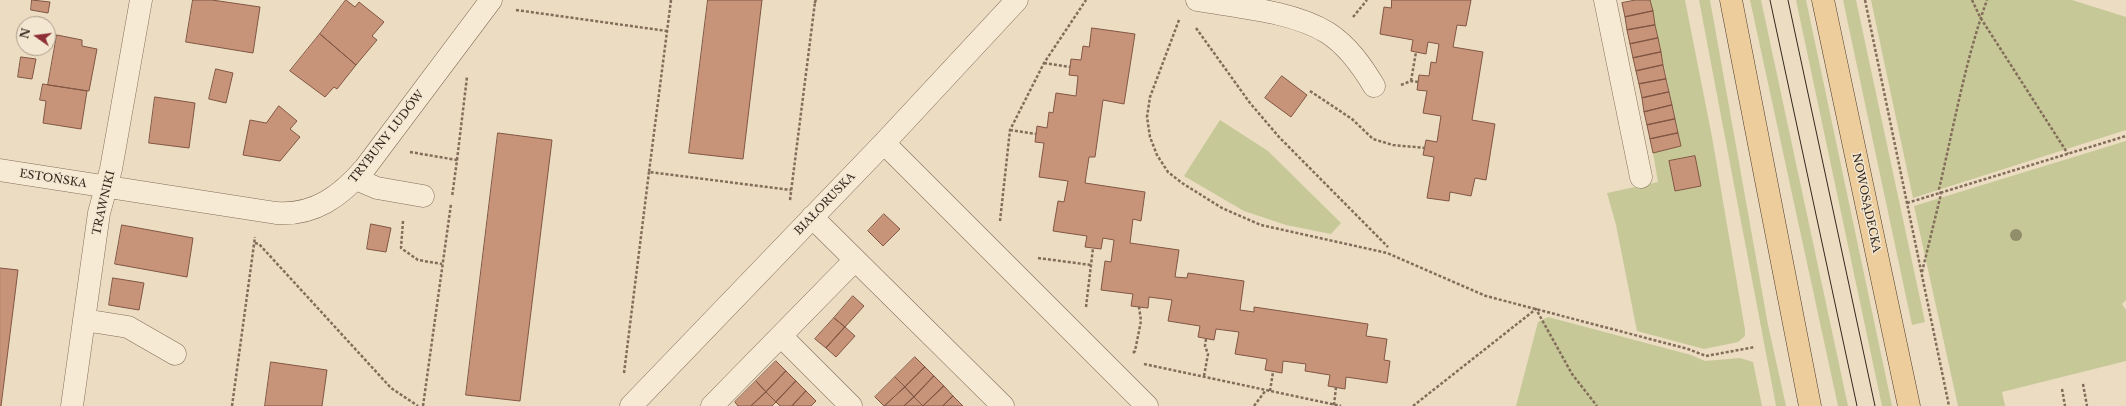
<!DOCTYPE html>
<meta charset="utf-8">
<style>
body{margin:0}
#map{position:relative;width:2126px;height:406px;overflow:hidden;background:#ebdcc2;font-family:"Libre Baskerville",serif}
canvas{display:block}
.north{position:absolute;left:16px;top:16px;width:40px;height:40px;box-sizing:border-box;background:#f3e7d1;border:1px solid #a79a89;border-radius:50%;rotate:284deg;font-size:11px;font-weight:700;line-height:16px;text-align:center;color:#34271e}
.north::after{content:'';display:block;margin:auto;width:14px;height:18px;background:#8e2e36;clip-path:polygon(50% 0,100% 100%,50% 72%,0 100%)}
</style>
<div id="map">
<canvas width="2126" height="406"></canvas>
<div class="north">N</div>
</div>
<script>
const g = document.querySelector('canvas').getContext('2d');
g.lineJoin = 'round';
function fill(path, color) { g.fillStyle = color; g.fill(path, 'evenodd'); }
function stroke(path, color, width, dash) { g.strokeStyle = color; g.lineWidth = width; g.lineCap = dash ? 'butt' : 'round'; g.setLineDash(dash || []); g.stroke(path); }
function write(font, color, halo, rows, align = 'center') {
  g.font = font + ' "Libre Baskerville",serif'; g.lineWidth = 3; g.setLineDash([]); g.textBaseline = 'middle'; g.strokeStyle = halo; g.fillStyle = color; for (const [text, x, y, turn = 0] of rows) {
    g.save(); g.translate(x, y); g.rotate((+turn || 0) * Math.PI / 180); g.textAlign = isNaN(turn) ? turn : align; if (halo) g.strokeText(text, 0, 0); g.fillText(text, 0, 0); g.restore();
  }
}
fill(new Path2D(`
 M1650,0H1685L1712,137L1745,330V336L1738,342L1704,349L1637,331L1616,225L1607,193L1658,182L1653,153L1681,146Z
 M1699,0H1710L1768,325L1786,406H1776Z
 M1750,0H1761L1848,406H1838Z
 M1796,0H1806L1892,406H1882Z
 M1843,0H1856L1925,322L1912,325Z
 M1871,0H2072L2126,17V130L1913,198Z
 M1220,120L1268,151L1341,223L1331,234L1286,225L1244,211L1184,176Z
 M2126,141V300L2122,304L2126,310V361L2002,392L2005,406H1958L1914,206Z
 M1548,317L1691,355L1705,361L1740,358L1753,362L1762,406H1516L1538,322Z`), '#c6c897');
const building = new Path2D(`
 M32,0L50,2L48,13L31,10Z
 M193,0H212L260,7L253,53L186,42Z
 M346,0L355,7L359,2L384,22L372,36L377,40L356,65L320,34Z
 M708,0H762L743,159L689,153Z
 M1392,0H1471L1466,26L1457,25L1453,47L1483,52L1472,120L1495,124L1486,180L1475,178L1471,196L1450,192L1449,201L1427,198L1434,157L1423,155L1426,140L1437,142L1441,116L1423,113L1427,91L1417,90L1419,75L1429,76L1431,62L1436,63L1439,44L1428,42L1426,54L1411,51L1413,40L1380,34L1384,7L1391,8Z
 M1636,0H1650L1653,11L1625,17L1622,3Z
 M1653,11L1655,25L1627,30L1625,17Z
 M1655,25L1658,38L1630,44L1627,30Z
 M1092,28L1135,34L1124,104L1103,100L1095,157H1089L1085,183L1145,192L1141,221L1133,219L1130,243L1179,250L1175,277L1187,278L1188,273L1244,281L1240,310L1254,312V307L1368,324L1366,336L1387,339L1384,360L1390,361L1387,383L1346,377L1345,389L1328,386L1330,375L1305,371L1306,364L1283,361L1282,373L1265,370L1267,359L1235,354L1239,332L1216,329L1214,340L1198,337L1200,326L1168,321L1172,300L1149,297L1148,308L1139,307L1131,306L1133,294L1101,290L1105,261L1111,262L1114,240L1103,238L1101,249L1085,247L1087,236L1053,231L1058,201L1064,202L1068,181L1039,177L1044,143L1035,142L1037,126L1047,128L1049,112L1053,113L1056,93L1076,96L1078,76L1069,75L1071,59L1081,60L1083,46L1089,47Z
 M320,34L356,65L337,89L334,87L325,97L290,71Z
 M57,35L82,40V46L97,49L89,91L48,85Z
 M1658,38L1661,52L1633,58L1630,44Z
 M1661,52L1663,65L1636,71L1633,58Z
 M21,57L36,59L32,79L18,77Z
 M1663,65L1666,79L1639,84L1636,71Z
 M216,69L233,73L226,103L209,99Z
 M1282,76L1307,95L1291,117L1265,98Z
 M1666,79L1669,92L1642,98L1639,84Z
 M43,84L87,91L81,129L43,123L46,101L40,100Z
 M1669,92L1672,105L1644,112L1642,98Z
 M155,97L195,103L189,148L149,143Z
 M1672,105L1675,119L1647,125L1644,112Z
 M279,106L297,121L290,129L300,137L280,161L243,155L250,120L266,123Z
 M1675,119L1678,133L1650,139L1647,125Z
 M498,133L552,140L520,401L466,395Z
 M1678,133L1681,146L1653,153L1650,139Z
 M1695,156L1701,186L1675,191L1669,161Z
 M884,214L900,229L883,246L868,231Z
 M371,224L391,228L386,252L367,249Z
 M122,225L193,238L187,277L115,264Z
 M0,268L18,270L1,406H0Z
 M113,278L144,283L139,310L109,305Z
 M853,296L864,306L845,327L834,318Z
 M834,318L845,327L826,348L815,339Z
 M845,327L855,336L836,357L826,348Z
 M915,357L925,367L905,387L895,377Z
 M776,361L786,371L766,392L756,381Z
 M271,362L327,370L322,406H265Z
 M925,367L934,376L914,397L905,387Z
 M786,371L796,381L776,402L766,392Z
 M934,376L944,386L923,406L914,397Z
 M895,377L905,387L884,406L875,397Z
 M756,381L766,392L751,406H738L735,402Z
 M796,381L806,391L792,406H780L776,402Z
 M944,386L953,396L943,406H923Z
 M905,387L914,397L904,406H885Z
 M806,391L816,401L811,406H792Z
 M766,392L776,402L772,406H751Z
 M953,396L963,406H943Z
 M914,397L923,406H904Z`);
fill(building, '#c7947a');
stroke(building, '#815642', 1);
const minor = new Path2D(`
 M1197,0C1237,7 1293,11 1328,33C1348,46 1362,66 1374,86
 M1605,0L1641,177
 M884,143L1147,406
 M0,170L276,213C314,216 341,196 365,168L491,0
 M356,179L377,188L423,196
 M812,217L1003,406
 M84,320L128,327L175,354
 M781,336L851,406
 M72,406L99,213L111,169L141,0
 M631,406L884,143L1017,0
 M712,406L855,260`);
const major = new Path2D(`
 M1731,0L1810,406
 M1823,0L1909,406`);
stroke(minor, '#836d5a', 23);
stroke(major, '#513c2e', 23);
stroke(new Path2D(`
 M671,0L649,172L791,190
 M816,0L815,2L817,0
 M1865,0L1949,406
 M1972,0L1980,17L2068,154
 M516,10L667,31
 M1353,17L1367,0
 M1179,20L1150,97L1147,117L1150,137L1157,155L1168,172L1182,183L1222,208L1261,225L1387,253L1486,296L1688,349L1706,356L1755,347
 M1196,28L1250,103L1279,137L1388,247
 M1044,63L1070,67
 M1411,81L1416,52
 M1401,85L1411,81L1418,82
 M1310,91L1352,119L1373,139L1393,145L1425,148
 M1010,130L1036,134
 M410,152L457,160L452,197
 M457,160L467,77
 M790,200L815,2
 M1907,203L2126,136
 M403,221L401,248L418,260L442,264
 M1000,221L1010,130L1044,63L1086,0
 M255,243L259,244L391,388L418,406
 M1038,258L1091,265
 M1922,272L1941,194L1939,189C1954,126 1965,61 1987,0
 M1086,307L1093,248
 M1133,353L1135,351L1141,321L1139,307
 M1144,364L1341,406
 M624,373L649,172
 M1204,376L1208,354L1205,346L1206,339
 M2083,384L2087,406
 M2062,389L2065,406
 M1270,391L1273,372
 M1334,405L1336,387
 M232,406L255,237
 M423,406L451,204
 M1254,406L1266,390
 M1413,406L1536,309L1572,374L1597,406`), '#836d5a', 2.5, [3, 2]);
stroke(minor, '#f6ead4', 22);
stroke(major, '#eccd9b', 22);
stroke(new Path2D(`
 M1770,0L1857,406
 M1788,0L1875,406`), '#34271e', 1);
g.fillStyle = '#918e6c';
for (const [x, y] of [
 [2016,235]
]) { g.beginPath(); g.arc(x, y, 6, 0, 2 * Math.PI); g.fill(); }
write('11px', '#34271e', '#f3e7d1', [
 ["TRYBUNY LUDÓW",387,137,-52],
 ["ESTOŃSKA",53,179,9],
 ["TRAWNIKI",104,203,-77],
 ["NOWOSĄDECKA",1866,203,78],
 ["BIAŁORUSKA",825,204,-46]
]);
</script>
